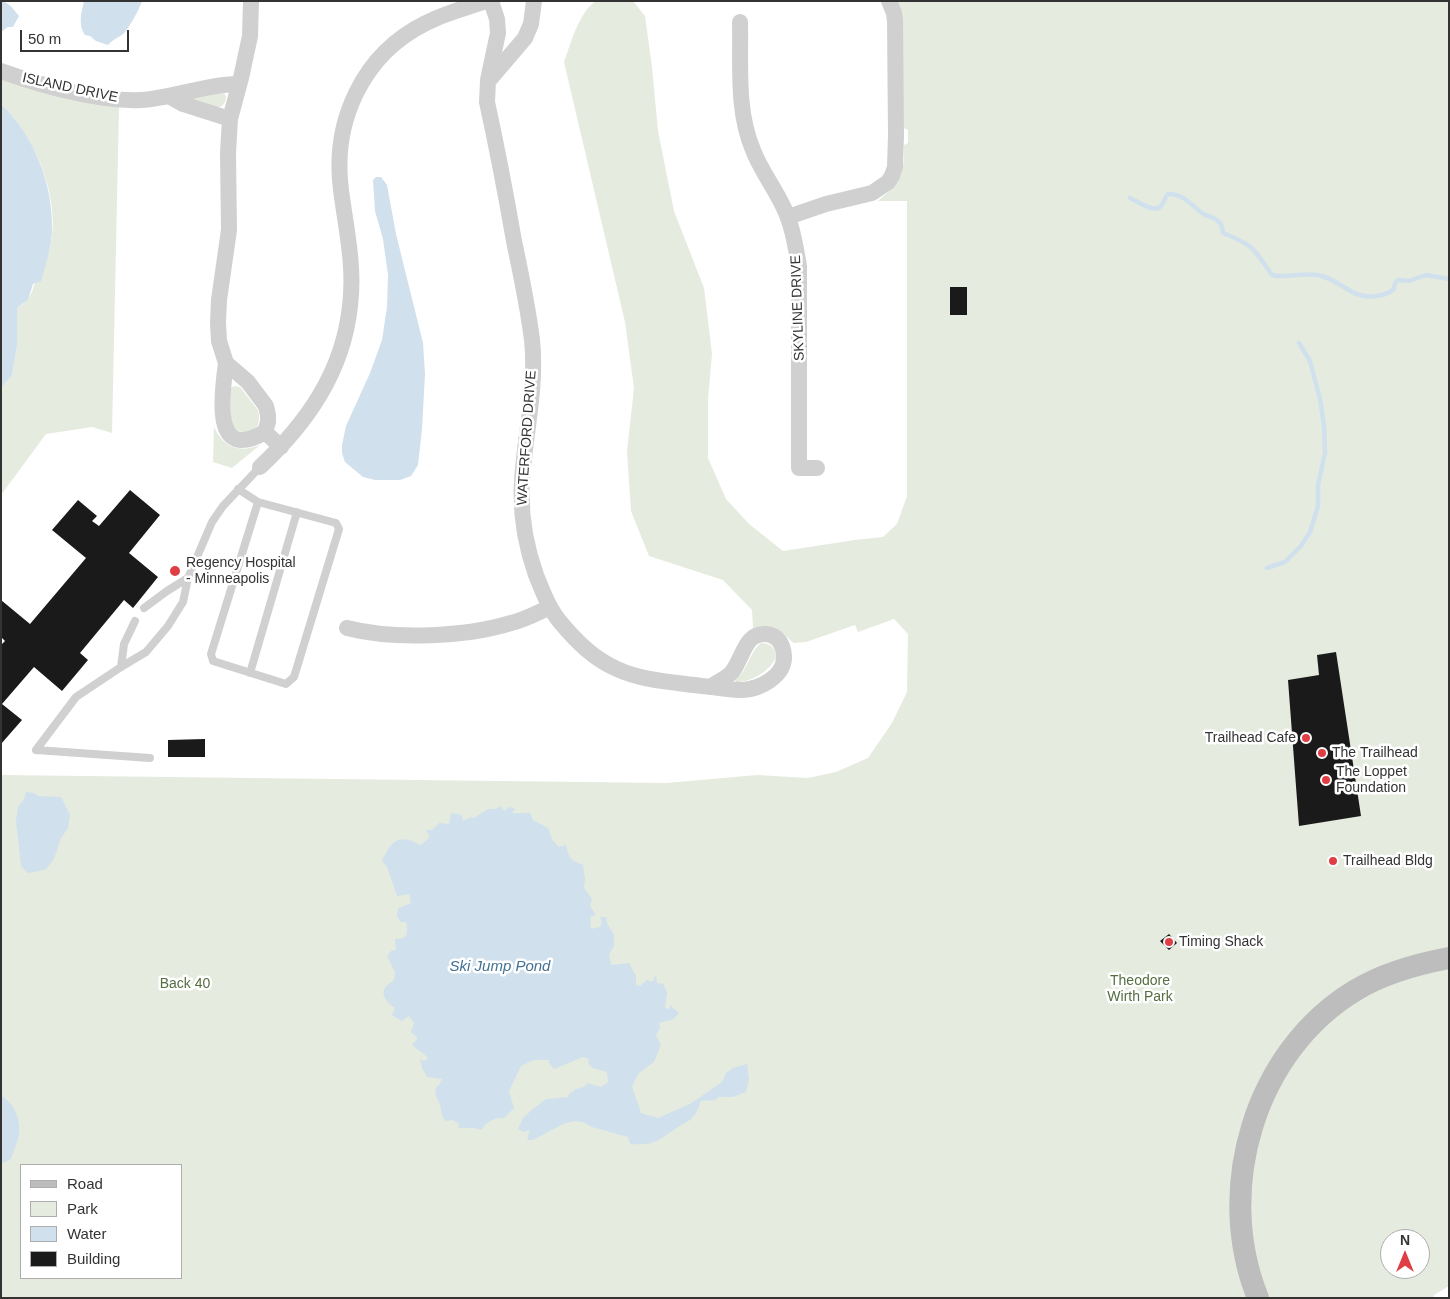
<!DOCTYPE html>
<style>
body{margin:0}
#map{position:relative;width:1450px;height:1299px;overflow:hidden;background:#fff;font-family:Arial,sans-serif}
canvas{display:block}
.frame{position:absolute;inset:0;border:2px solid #333;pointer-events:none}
.legend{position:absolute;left:20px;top:1164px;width:162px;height:115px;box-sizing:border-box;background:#fff;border:1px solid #adadad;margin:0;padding:6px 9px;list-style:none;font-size:15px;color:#333}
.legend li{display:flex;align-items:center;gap:10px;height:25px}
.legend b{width:25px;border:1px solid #adadad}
.north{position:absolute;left:1380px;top:1229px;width:50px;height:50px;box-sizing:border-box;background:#fff;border:1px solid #adadad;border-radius:50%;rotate:0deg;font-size:14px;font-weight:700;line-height:20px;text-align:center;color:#333}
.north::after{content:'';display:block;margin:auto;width:18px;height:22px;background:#df3f44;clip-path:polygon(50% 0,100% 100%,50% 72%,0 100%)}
.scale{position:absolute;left:20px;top:30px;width:109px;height:22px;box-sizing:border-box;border:2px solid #333;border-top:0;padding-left:6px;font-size:15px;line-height:18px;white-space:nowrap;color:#333;-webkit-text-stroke:4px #fff;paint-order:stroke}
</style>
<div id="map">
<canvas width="1450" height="1299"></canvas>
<div class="frame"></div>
<ul class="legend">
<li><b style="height:6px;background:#bdbdbd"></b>Road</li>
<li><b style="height:14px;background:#e5ebdf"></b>Park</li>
<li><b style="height:14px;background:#d0e0ed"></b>Water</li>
<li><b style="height:14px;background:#1a1a1a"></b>Building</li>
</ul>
<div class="north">N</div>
<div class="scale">50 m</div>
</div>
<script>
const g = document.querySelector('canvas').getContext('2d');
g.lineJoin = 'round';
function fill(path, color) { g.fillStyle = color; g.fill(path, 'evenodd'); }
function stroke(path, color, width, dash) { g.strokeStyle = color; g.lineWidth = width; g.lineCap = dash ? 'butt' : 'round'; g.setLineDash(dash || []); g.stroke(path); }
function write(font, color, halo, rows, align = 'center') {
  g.font = font + ' Arial,sans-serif'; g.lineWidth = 5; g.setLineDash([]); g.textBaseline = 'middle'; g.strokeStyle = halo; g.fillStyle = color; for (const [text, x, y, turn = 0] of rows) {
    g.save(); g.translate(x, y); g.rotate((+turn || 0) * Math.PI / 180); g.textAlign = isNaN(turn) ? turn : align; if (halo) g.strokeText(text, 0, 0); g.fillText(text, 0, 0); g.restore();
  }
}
fill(new Path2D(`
 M596,1H633L645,16L652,67L658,131L674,211L704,288L712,354L708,399V458L726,499L749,524L783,551L855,540L883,537L897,524L907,496V201H878C900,182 905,175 904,145L908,143V130L904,128L897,1H1449V1286L1434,1295L1433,1298H1V775L667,783L757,775L808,778L836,772L868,758L892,723L907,692L908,634L894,619L858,632L855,625L806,642L794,643C789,640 786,635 781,632C773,627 762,624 753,628L752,610L723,580L649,556L631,511L627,451L634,388L625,322L564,62C571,43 579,12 596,1ZM21,1165H181V1278H21ZM1390,1239H1420V1269H1390Z
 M1,78L119,106L112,433L92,427L46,434L1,495V388L12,375L17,346V308C20,306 24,304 26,301C32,296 34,284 37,277C41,269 47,261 49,253C63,203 37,138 1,104Z
 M224,93L226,96C226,102 224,106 217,108L187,98Z
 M235,386L240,387L258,410C260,417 259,421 257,428C246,434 242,434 231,426L230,389L232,387Z
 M214,427C224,448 238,453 260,445L232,468L213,462Z
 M761,643C771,643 775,648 776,658C768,672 752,682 736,682L735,680C737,678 739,676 741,674C749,664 751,651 761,643Z`), '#e5ebdf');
fill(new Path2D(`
 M1,1C10,3 14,10 19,16L13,27H8L1,32Z
 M84,1H142C140,8 129,28 124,33C119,38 114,38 108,45L96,41L90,36L85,35C78,25 81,13 84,1Z
 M1,104C34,135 53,184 52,229C52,247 46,264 41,281L33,284L28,300L17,308V346L12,375L1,388Z
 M376,177H381L387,185L396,234L423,343L425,374L422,429L418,465L411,476L400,480H375L363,477L345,462L342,453V445L346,426L370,373L382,340L387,307L388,275L383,239L375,211L373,180Z
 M26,792L34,793L38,796L61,797L70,815L68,828L61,838L54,859L45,870L28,873L21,866L16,821L18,807L24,799Z
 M501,806L504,811L510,807L515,809L512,813H530L533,820L548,828L553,841L559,847L566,845C569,858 570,860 583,865L585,879L584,888L592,899L590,906L596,915L590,917L591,929L600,927L602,923L600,917H606L607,923L614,935V946L609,954L611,965L629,963L636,976V985L640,986L647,980L652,982L656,975L657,983L663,984L667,992L665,1008L670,1009V1005L679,1013L674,1019L659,1023L660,1028L656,1035L661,1045L654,1062L639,1073L632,1086L641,1113L658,1118L690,1104L722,1082L726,1073L733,1068L747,1064L749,1079L746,1092L733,1097H719L715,1100L701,1101C699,1106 697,1112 694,1116C689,1122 684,1123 678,1127C659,1140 655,1146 630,1144L628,1137L592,1127L583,1122L574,1121L563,1124L533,1140H527L530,1130L524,1132L518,1129L523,1118L533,1109L546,1099L568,1097L569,1094L576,1089L584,1087L587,1083L601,1087L608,1082L607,1072L593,1068L588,1063L589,1059L583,1057L554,1069L549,1063V1060H534L521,1066L509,1091L514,1108L504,1118C494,1118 487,1121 481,1130L474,1128H458L459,1124L453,1120L446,1121C439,1112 443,1114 440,1105C437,1096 434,1097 436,1087L439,1085L442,1079L427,1077L422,1068L420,1059L424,1061L428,1058C423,1052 417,1050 412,1045L418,1038L411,1032L414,1023L409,1016L402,1021L392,1015L395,1008C389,1004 380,996 385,988C386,985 392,982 394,980L395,972L387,956L392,950H396L395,939L404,938C408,933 408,928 406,922H400L397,915L398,908L411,903L409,894L397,896L387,867L382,861C388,849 393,836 409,840C413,840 417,844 421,845L430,837L426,830H432L439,823L449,824L451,813L462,815L463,821L471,817L474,818L488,809H495Z
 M1,1094C5,1100 12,1103 14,1109C24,1129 18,1140 11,1159L1,1164Z`), '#d0e0ed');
stroke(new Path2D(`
 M1130,198C1137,201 1153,213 1160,207C1164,204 1164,198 1168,194C1184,194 1190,204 1202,213C1207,217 1215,217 1219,222C1223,225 1222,229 1223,233C1254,245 1254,249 1272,275C1285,279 1305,271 1322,276C1342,282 1354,300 1376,296C1383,295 1388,294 1394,289L1395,283L1398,280L1409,281L1426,275L1449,279
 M1267,568L1285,562L1301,546L1310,532L1318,506V485L1325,453L1324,425L1320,399L1310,361L1299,343`), '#d0e0ed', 4.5);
fill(new Path2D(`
 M950,287H967V315H950Z
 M130,490L160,515L129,553L158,577L133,608L124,600L80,653L88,660L62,691L34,667L2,704L22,720L1,744V645L5,641L1,637V600L30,624L86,558L52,530L78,500L97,516L92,521L99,526Z
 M1336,652L1361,816L1299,826L1288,680L1319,675L1317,655Z
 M205,739V757H168V740Z
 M1169,934L1177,943L1169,950L1160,941Z`), '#1a1a1a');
stroke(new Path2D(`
 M238,489L258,502L336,523L339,529L294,677L286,684L213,661L211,654L258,502
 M144,608L167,591L188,578
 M121,667L124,644L135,621
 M250,673L297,512
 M36,750L76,697L121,667L146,652L168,626L183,602L188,578L212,522L223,506L260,467
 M36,750L150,758`), '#d0d0d0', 8);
stroke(new Path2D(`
 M251,1L250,36L241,78L230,119L228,153L229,230L219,300L218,323L219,341L226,363L248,382L266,406L268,415V422L265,432L281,447
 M491,1L497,19L498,33L488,80L487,102C497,148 506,195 514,241C521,274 528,307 532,340C537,388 525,433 522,481C520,513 525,544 536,575C543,592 549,609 561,623C577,642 594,659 617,669C643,681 673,682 702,686C715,687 729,690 743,690C760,689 785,676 784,656C783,644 778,635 766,634C745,632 743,658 732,672C727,678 717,682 710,687
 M740,22C741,64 736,110 753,150C762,174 781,196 788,218C794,233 796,250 799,266V468H817
 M1,71C40,85 99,102 141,100C174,98 206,84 239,84
 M490,79L525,38L531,24L534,1
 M169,96L183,104L230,119
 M788,217L826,204L872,193L888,182L892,176L895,167L896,135L895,21L894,13L889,1
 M226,363C222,392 211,464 265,432
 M260,467C307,423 343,372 350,306C355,266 346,229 341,190C332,121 363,54 426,23C445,13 466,8 486,1
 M347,628C394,640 465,637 511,623C524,620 537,613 550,607`), '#d0d0d0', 16);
stroke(new Path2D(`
 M1258,1298C1214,1190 1254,1051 1356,990C1384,973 1417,964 1449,958`), '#bdbdbd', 22);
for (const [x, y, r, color] of [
 [175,571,6,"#df3f44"],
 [1306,738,5,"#df3f44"],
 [1322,753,5,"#df3f44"],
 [1326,780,5,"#df3f44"],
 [1333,861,5,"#df3f44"],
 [1169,942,5,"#df3f44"]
]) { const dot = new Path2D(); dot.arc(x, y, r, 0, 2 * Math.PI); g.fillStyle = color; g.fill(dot); stroke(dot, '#fff', 2); }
write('14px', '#333', '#fff', [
 ["ISLAND DRIVE",70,88,12],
 ["SKYLINE DRIVE",798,308,-92],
 ["WATERFORD DRIVE",527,438,-86]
]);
write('14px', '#333', '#fff', [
 ["Regency Hospital",186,563],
 ["- Minneapolis",186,579],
 ["Trailhead Cafe",1296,738,"right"],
 ["The Trailhead",1332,753],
 ["The Loppet",1336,772],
 ["Foundation",1336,788],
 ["Trailhead Bldg",1343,861],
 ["Timing Shack",1179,942]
], 'left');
write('14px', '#546e41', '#fff', [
 ["Theodore",1140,981],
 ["Wirth Park",1140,997],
 ["Back 40",185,984]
]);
write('italic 15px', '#427093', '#fff', [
 ["Ski Jump Pond",500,967]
]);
</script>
